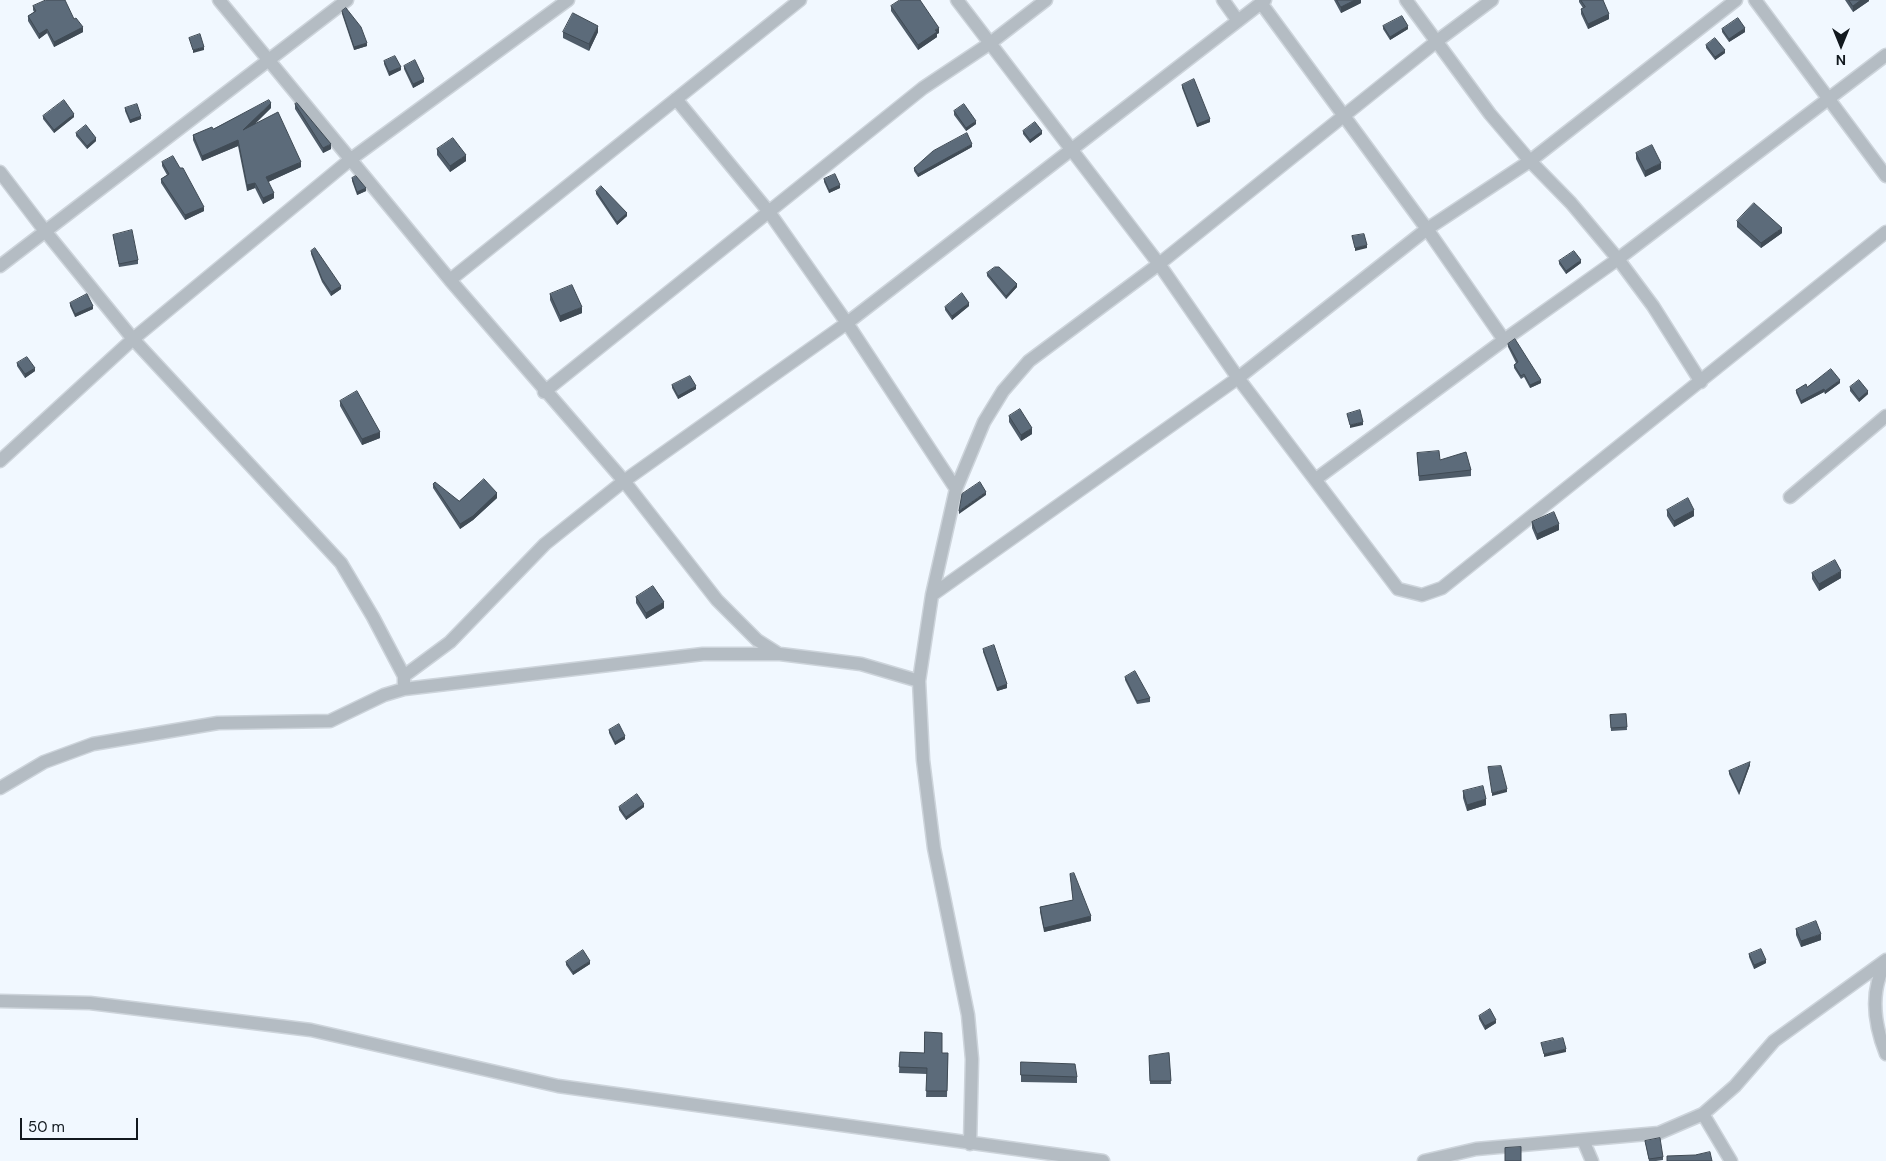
<!DOCTYPE html>
<style>
body{margin:0}
#map{position:relative;width:1886px;height:1161px;overflow:hidden;background:#f1f8ff;font-family:"DM Sans",sans-serif}
canvas{display:block}
.north{position:absolute;left:1816px;top:20px;width:50px;height:50px;-webkit-text-stroke:4px #f1f8ff;paint-order:stroke;rotate:180deg;font-size:14px;font-weight:700;line-height:20px;text-align:center;color:#12191f}
.north::after{content:'';display:block;margin:auto;width:18px;height:22px;background:#12191f;clip-path:polygon(50% 0,100% 100%,50% 72%,0 100%)}
.scale{position:absolute;left:20px;top:1118px;width:118px;height:22px;box-sizing:border-box;border:2px solid #12191f;border-top:0;padding-left:6px;font-size:15px;line-height:18px;white-space:nowrap;color:#12191f;-webkit-text-stroke:4px #f1f8ff;paint-order:stroke}
</style>
<div id="map">
<canvas width="1886" height="1161"></canvas>
<div class="north">N</div>
<div class="scale">50 m</div>
</div>
<script>
const g = document.querySelector('canvas').getContext('2d');
g.lineJoin = 'round';
function stroke(path, color, width, dash) { g.strokeStyle = color; g.lineWidth = width; g.lineCap = dash ? 'butt' : 'round'; g.setLineDash(dash || []); g.stroke(path); }
function fill(path, color) { g.fillStyle = color; g.fill(path, 'evenodd'); }
const street = new Path2D(`
 M219,0L450,280L624,481L717,600L757,640L779,654
 M957,0L1159,264L1238,378L1398,589L1422,595L1442,588L1886,232
 M1223,0L1238,21
 M1406,0L1490,114L1530,161L1571,203L1618,259L1653,306L1701,382
 M1755,0L1886,176
 M1261,3L1427,229L1504,340
 M676,99L769,212L847,323L956,489
 M0,172L45,231L133,339L341,563L373,617L404,676V684
 M0,266L347,0
 M450,280L800,0
 M544,392L923,88L989,44L1046,0
 M0,461L133,339L351,159L568,0
 M1316,479L1504,340L1618,259L1886,55
 M1790,497L1886,416
 M932,595L1238,378L1427,229L1530,161L1736,0
 M404,676L450,642L545,544L624,481L847,323L1265,0
 M0,788L44,762L93,744L218,723L330,721L384,695L404,689L703,654H780L861,664L919,681
 M1886,962C1869,992 1874,1024 1886,1054
 M0,1001L90,1003L311,1030L558,1086L1103,1161
 M1703,1114L1731,1161
 M1583,1140L1592,1161
 M970,1144L972,1059L968,1015L934,848L923,760L919,681L932,595L956,489L984,422L1003,391L1029,361L1159,264L1437,41L1492,0
 M1424,1161L1476,1149L1659,1133L1703,1114L1735,1086L1774,1041L1886,960`);
stroke(street, '#cdd4db', 15);
stroke(street, '#b4bcc3', 12);
fill(new Path2D(`
 M1334,0H1361V3L1341,13Z
 M1579,0H1603L1609,19L1588,29L1581,14V9L1583,8L1579,2Z
 M1845,0H1869V1L1853,12Z
 M33,6L74,19L83,32L54,47L47,33L39,39L28,21V16L34,12L33,10Z
 M891,6L939,33L937,34V37L918,50L891,11Z
 M342,11L367,46L354,50L342,14Z
 M1383,26L1408,29L1390,40L1383,29Z
 M1722,29L1745,32L1729,42L1722,32Z
 M563,32H598L589,51L563,38Z
 M1706,45L1725,53L1715,60L1706,48Z
 M384,61L401,70L389,76L384,64Z
 M404,66L424,82L413,88L404,69Z
 M1182,85L1210,122L1197,127L1182,88Z
 M295,104L331,149L323,153L295,109Z
 M125,108L141,119L130,123L125,111Z
 M271,108L255,124L301,167L268,182L274,198L263,204L255,188L247,191L238,146L202,161L193,140V135L213,129Z
 M954,111L976,124L966,131L954,115Z
 M43,116L74,117L54,133L43,119Z
 M1023,131L1042,134L1030,143L1023,134Z
 M76,133L96,141L87,149L76,136Z
 M972,147L918,177L914,171V168Z
 M437,149L466,161L450,172L437,155Z
 M1636,153L1661,169L1645,177L1636,159Z
 M162,162L204,211L185,220L161,183V179L167,175L162,166Z
 M352,178L366,191L357,195L352,181Z
 M824,179L840,188L829,193L824,182Z
 M596,191L627,216L617,225L596,194Z
 M1737,221L1782,233L1761,248L1737,227Z
 M113,235L138,260V264L119,267Z
 M311,251L341,289L331,296L322,282L311,254Z
 M1559,261L1581,263L1566,274L1559,264Z
 M987,273L1017,287L1006,299L987,276Z
 M550,294L582,313L560,322L550,300Z
 M70,303L93,309L75,317L70,306Z
 M969,306L952,320L945,310V307Z
 M1508,344L1541,383L1530,388L1524,377L1521,379L1514,368V365L1516,363L1508,347Z
 M17,363L35,371L25,378L17,366Z
 M1840,383L1825,394L1824,392L1801,404L1796,393V390L1807,387Z
 M672,385L696,389L678,399L672,388Z
 M1850,387L1868,394L1859,402L1850,391Z
 M340,401L380,438L362,445L340,406Z
 M1009,416L1032,434L1021,441L1009,422Z
 M1417,453L1471,470V476L1419,481Z
 M433,484L459,501L497,498L473,520L460,529L433,488Z
 M1667,510L1694,516L1674,527L1667,516Z
 M1532,522L1559,530L1537,540L1532,528Z
 M1812,573L1841,578L1819,591L1812,579Z
 M636,597L664,608L646,619L636,603Z
 M983,649L1007,688L997,691L983,652Z
 M1125,677L1150,698V702L1137,704L1125,680Z
 M1626,714L1627,730L1611,731L1610,715Z
 M609,730L625,739L615,745L609,733Z
 M1750,765L1739,795L1729,774V771Z
 M1463,791L1486,805L1467,811L1463,798Z
 M619,807H644L626,820L619,810Z
 M1070,874L1091,921L1044,932L1040,912V907L1073,900Z
 M1796,929L1821,940L1801,947L1796,935Z
 M1749,954L1766,963L1754,969L1749,957Z
 M566,962L590,964L573,975L566,965Z
 M1479,1016L1496,1023L1485,1030L1479,1019Z
 M900,1052L924,1053H948L947,1097H926L927,1074L899,1073Z
 M1169,1053L1171,1084H1150L1149,1056Z
 M1021,1062L1077,1077V1083L1021,1082Z
 M1645,1141L1663,1157V1160L1656,1161H1649Z`), '#4f5c69');
fill(new Path2D(`
 M1355,0H1361V3L1341,13V7Z
 M1861,0H1869V1L1853,12V6Z
 M1609,14V19L1588,29V24Z
 M598,26V32L589,51V44Z
 M1408,26V29L1390,40V37Z
 M83,27V32L54,47V42Z
 M939,28V33L937,34V37L918,50V45L935,30Z
 M1745,28V32L1729,42V39Z
 M47,29V33L39,39V34Z
 M367,43V46L354,50V47Z
 M204,47V50L193,53V50Z
 M1725,50V53L1715,60V57Z
 M401,67V70L389,76V72Z
 M424,79V82L413,88V84Z
 M271,103V108L243,135V130Z
 M74,114V117L54,133V130Z
 M141,116V119L130,123V120Z
 M1210,119V122L1197,127V124Z
 M976,121V124L966,131V128Z
 M1042,131V134L1030,143V140Z
 M96,138V141L87,149V146Z
 M238,140V146L202,161V156Z
 M331,144V149L323,153V148Z
 M972,144V147L918,177V174Z
 M466,155V161L450,172V166Z
 M301,162V167L266,183V177Z
 M1661,163V169L1645,177V171Z
 M255,183V188L247,191V185Z
 M840,185V188L829,193V190Z
 M366,188V191L357,195V192Z
 M274,193V198L263,204V198Z
 M204,207V211L185,220V215Z
 M627,213V216L617,225V222Z
 M1782,228V233L1761,248V243Z
 M1367,245V248L1355,251V248Z
 M1581,260V263L1566,274V271Z
 M1017,284V287L1006,299V296Z
 M341,286V289L331,296V292Z
 M969,303V306L952,320V316Z
 M93,306V309L75,317V314Z
 M582,307V313L560,322V316Z
 M35,368V371L25,378V374Z
 M1541,380V383L1530,388V385Z
 M1840,380V383L1825,394V391Z
 M696,386V389L678,399V396Z
 M1824,389V392L1801,404V401Z
 M1868,391V394L1859,402V399Z
 M1363,422V425L1350,428V425Z
 M1032,428V434L1021,441V435Z
 M380,432V438L362,445V439Z
 M986,492V495L959,514V511Z
 M497,493V498L473,520L460,529V524Z
 M1694,510V516L1674,527V521Z
 M1559,524V530L1537,540V534Z
 M1841,571V578L1819,591V584Z
 M664,602V608L646,619V613Z
 M1007,684V688L997,691V688Z
 M625,736V739L615,745V742Z
 M1750,762V765L1739,795V792Z
 M1507,789V792L1492,796V793Z
 M1486,799V805L1467,811V805Z
 M644,804V807L626,820V817Z
 M1091,916V921L1044,932V928Z
 M1821,934V940L1801,947V941Z
 M1766,960V963L1754,969V965Z
 M590,961V964L573,975V972Z
 M1496,1020V1023L1485,1030V1026Z
 M1566,1049V1052L1544,1057V1054Z`), '#404b55');
const building = new Path2D(`
 M46,0H65L74,19L76,18L83,27L54,42L47,29L39,34L28,16L36,11L33,6Z
 M900,0H920L939,28L935,30L937,32L918,45L891,6Z
 M1337,0H1355L1341,7Z
 M1581,0H1603L1609,14L1588,24L1581,9L1585,7Z
 M1849,0H1861L1853,6Z
 M346,8L361,27L367,43L354,47L342,11Z
 M573,13L598,26L589,44L563,32Z
 M1402,16L1408,26L1390,37L1383,26Z
 M1738,18L1745,28L1729,39L1722,29Z
 M200,34L204,47L193,50L189,38Z
 M1715,38L1725,50L1715,57L1706,45Z
 M395,56L401,67L389,72L384,61Z
 M415,60L424,79L413,84L404,66Z
 M1194,79L1210,119L1197,124L1182,85Z
 M64,100L74,114L54,130L43,116Z
 M269,100L271,103L243,130L278,112L301,162L266,177L274,193L263,198L255,183L247,185L238,140L202,156L193,135L212,127L213,129Z
 M297,103L331,144L323,148L295,104Z
 M137,104L141,116L130,120L125,108Z
 M964,104L976,121L966,128L954,111Z
 M1035,122L1042,131L1030,140L1023,131Z
 M86,125L96,138L87,146L76,133Z
 M967,133L972,144L918,174L914,168L933,151Z
 M453,138L466,155L450,166L437,149Z
 M1652,145L1661,163L1645,171L1636,153Z
 M173,156L180,168H183L204,207L185,215L161,179L169,174L162,162Z
 M835,174L840,185L829,190L824,179Z
 M356,176L366,188L357,192L352,178Z
 M601,186L627,213L617,222L596,191Z
 M1754,203L1782,228L1761,243L1737,221Z
 M132,230L138,260L119,264L113,235Z
 M1364,234L1367,245L1355,248L1352,236Z
 M315,248L341,286L331,292L322,279L311,251Z
 M1574,251L1581,260L1566,271L1559,261Z
 M995,267H999L1017,284L1006,296L987,273Z
 M572,285L582,307L560,316L550,294Z
 M962,293L969,303L952,316L945,307Z
 M87,294L93,306L75,314L70,303Z
 M1515,339L1541,380L1530,385L1524,374L1521,376L1514,365L1518,362L1508,344Z
 M27,357L35,368L25,374L17,363Z
 M1831,369L1840,380L1825,391L1824,389L1801,401L1796,390L1806,384L1807,387Z
 M690,376L696,386L678,396L672,385Z
 M1859,380L1868,391L1859,399L1850,387Z
 M357,391L380,432L362,439L340,401Z
 M1020,409L1032,428L1021,435L1009,416Z
 M1360,410L1363,422L1350,425L1347,414Z
 M1439,451L1440,460L1466,452L1471,470L1419,476L1417,453Z
 M484,479L497,493L473,516L460,524L433,484L435,482L459,501Z
 M980,482L986,492L959,511L962,494Z
 M1688,498L1694,510L1674,521L1667,510Z
 M1554,512L1559,524L1537,534L1532,522Z
 M1835,560L1841,571L1819,584L1812,573Z
 M653,586L664,602L646,613L636,597Z
 M994,645L1007,684L997,688L983,649Z
 M1135,671L1150,698L1137,701L1125,677Z
 M1626,714L1627,727L1611,728L1610,715Z
 M619,724L625,736L615,742L609,730Z
 M1750,762L1739,792L1729,771Z
 M1501,766L1507,789L1492,793L1488,767Z
 M1483,786L1486,799L1467,805L1463,791Z
 M637,794L644,804L626,817L619,807Z
 M1074,873L1091,916L1044,928L1040,907L1073,900L1070,874Z
 M1816,921L1821,934L1801,941L1796,929Z
 M1761,949L1766,960L1754,965L1749,954Z
 M583,950L590,961L573,972L566,962Z
 M1490,1009L1496,1020L1485,1026L1479,1016Z
 M925,1032L942,1033V1053H948L947,1091H926L927,1068L899,1067L900,1052L924,1053Z
 M1563,1038L1566,1049L1544,1054L1541,1043Z
 M1169,1053L1171,1081H1150L1149,1056Z
 M1021,1062L1075,1064L1077,1077L1021,1075Z
 M1660,1138L1663,1157L1649,1159L1645,1141Z
 M1521,1147V1161H1505V1148Z
 M1710,1152L1712,1161H1667V1156L1695,1155Z`);
fill(building, '#5c6b7a');
stroke(building, '#404b55', 1);
</script>
